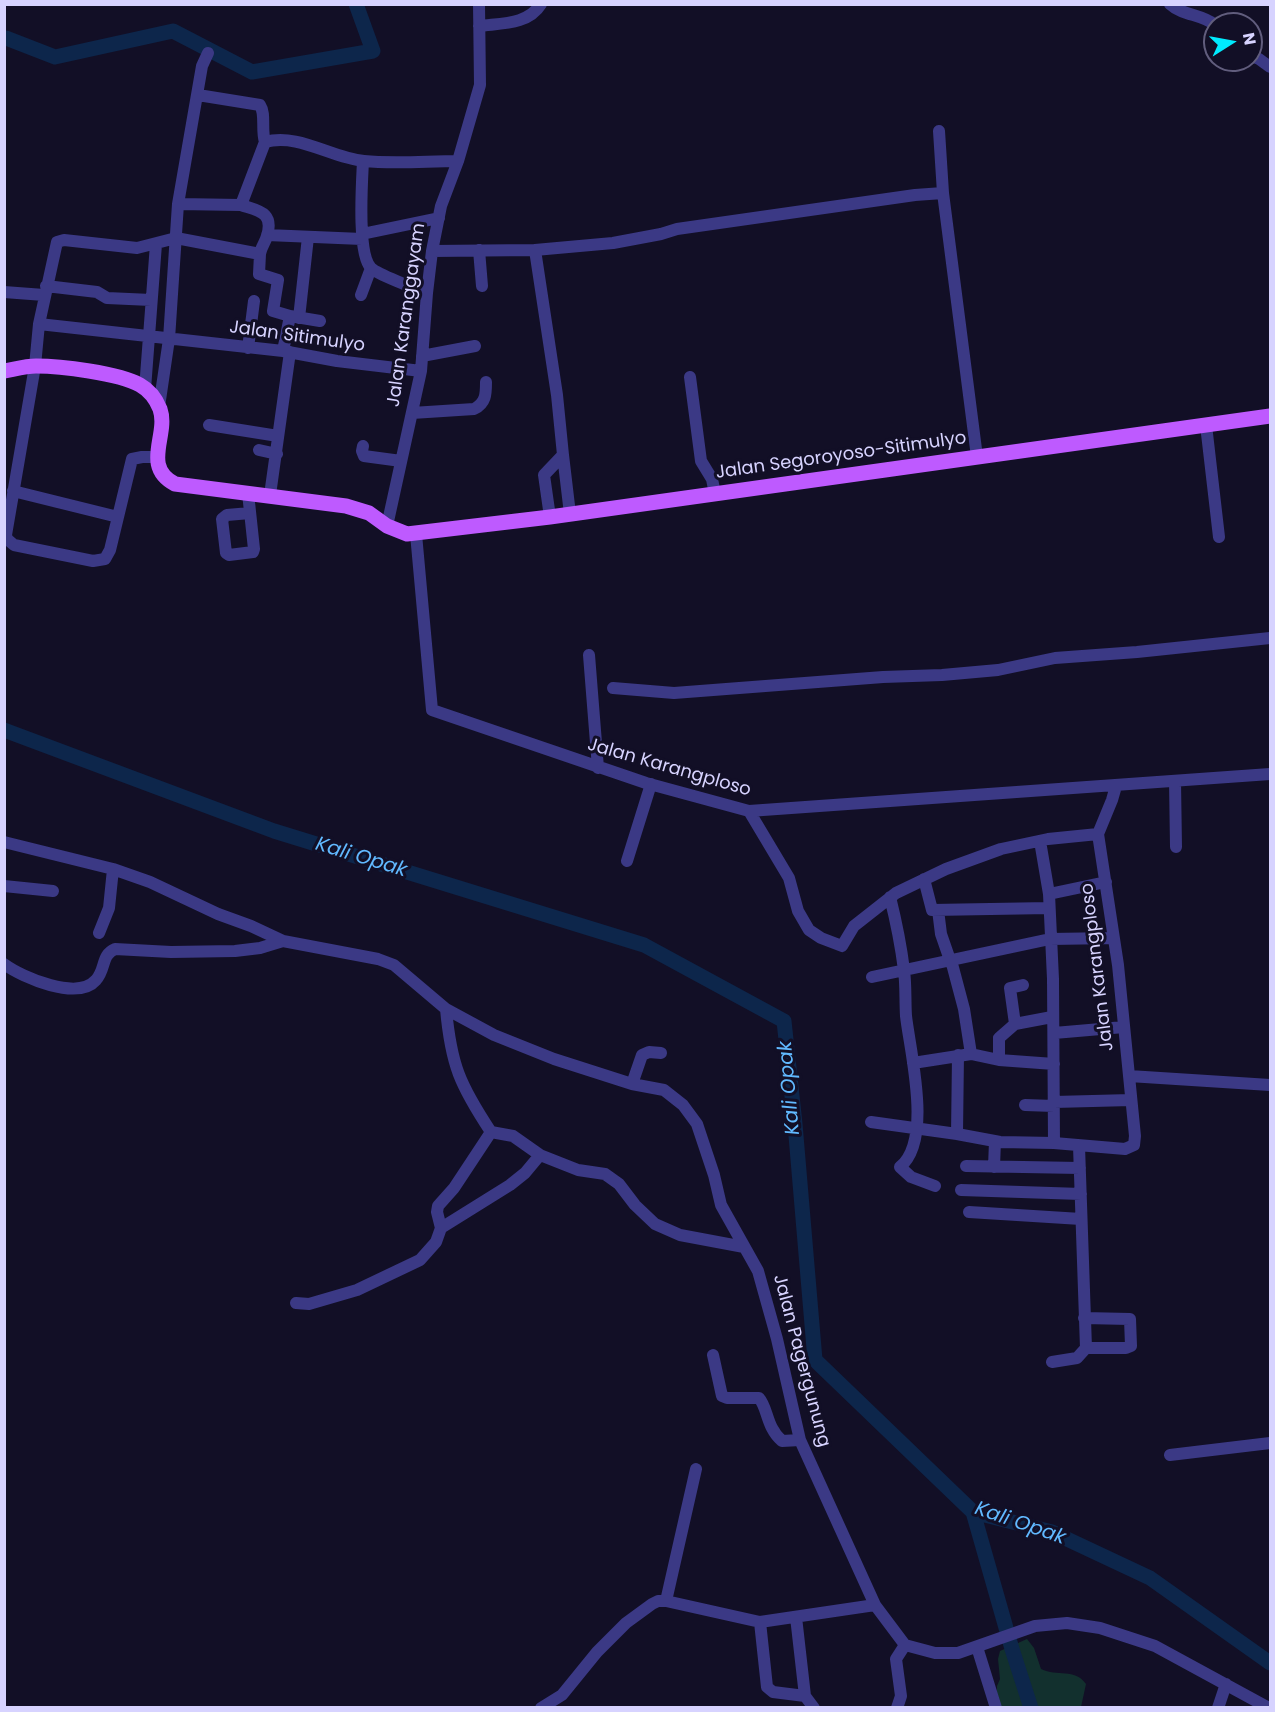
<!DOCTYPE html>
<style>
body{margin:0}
#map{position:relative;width:1275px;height:1712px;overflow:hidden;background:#120f26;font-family:Poppins,sans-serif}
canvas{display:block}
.frame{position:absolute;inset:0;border:6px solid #d7d3ff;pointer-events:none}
.north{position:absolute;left:1203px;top:12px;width:60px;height:60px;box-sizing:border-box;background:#120f26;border:2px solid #615d7d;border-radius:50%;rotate:79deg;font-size:16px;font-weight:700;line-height:24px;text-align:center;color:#d7d3ff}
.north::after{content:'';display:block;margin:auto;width:21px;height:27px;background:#00eafe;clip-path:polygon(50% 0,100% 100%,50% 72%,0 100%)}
</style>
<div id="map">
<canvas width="1275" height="1712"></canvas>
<div class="frame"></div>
<div class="north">N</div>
</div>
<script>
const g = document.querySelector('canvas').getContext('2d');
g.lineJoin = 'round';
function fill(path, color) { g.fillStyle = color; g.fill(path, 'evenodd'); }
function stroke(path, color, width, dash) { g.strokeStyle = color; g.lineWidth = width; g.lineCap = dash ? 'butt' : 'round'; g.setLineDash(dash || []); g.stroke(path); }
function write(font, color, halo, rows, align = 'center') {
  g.font = font + ' Poppins,sans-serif'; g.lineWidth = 6; g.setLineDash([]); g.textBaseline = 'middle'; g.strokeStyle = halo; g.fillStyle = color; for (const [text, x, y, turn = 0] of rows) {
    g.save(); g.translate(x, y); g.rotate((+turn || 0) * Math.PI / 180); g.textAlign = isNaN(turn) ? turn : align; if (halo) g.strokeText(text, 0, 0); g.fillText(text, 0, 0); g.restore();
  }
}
fill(new Path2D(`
 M1027,1639L1034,1648L1041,1669C1057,1677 1075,1668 1086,1684L1081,1707H1001L997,1694V1686L1000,1679L998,1659L1000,1651Z`), '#12302e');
stroke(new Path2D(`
 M6,38L55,57L173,31L252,72L373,51L356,4
 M4,730L274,831L644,945L784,1021L795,1124L815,1360L973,1512L1052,1532L1150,1578L1270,1663
 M973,1512L1012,1649L1031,1708`), '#0d264b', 15);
stroke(new Path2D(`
 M1170,4C1183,16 1202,14 1215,25
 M479,26C501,23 528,25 541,4
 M1251,56L1259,59L1270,67
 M198,95L260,105C266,114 261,130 265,142
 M939,131L943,193L977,457
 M363,161C362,182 357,254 371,268C377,274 416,289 427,293
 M178,204L202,66L208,53
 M362,234L439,218
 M267,235L362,239
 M479,250L482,286
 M535,250L557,395L563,455L544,475L550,517
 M432,251L535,250L613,243L661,234L677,229L915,195L943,193
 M260,254L259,274L278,280L273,311L290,316L320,321
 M46,286L97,292L107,298L151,300
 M4,292L44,295
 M361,295L371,268
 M299,318L308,237
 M39,324L283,351L337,361L421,371
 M248,348L254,301
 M283,351L290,316
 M422,356L475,346
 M690,377L701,461L712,479L715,494
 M145,389L156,244
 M159,407L169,339L178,204L241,205
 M412,413L474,409C486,403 486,394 486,382
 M209,425L278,436
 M1206,425L1219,537
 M363,446L362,451L364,456L401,461
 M259,450L277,454
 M563,455L570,514
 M158,457H142L132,459L110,550L105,559L93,561L14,545L7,539L6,535L35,366L39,324L57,242L64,240L137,248L176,238L260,254C261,247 265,243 267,236C274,212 259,211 241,205L265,142C299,133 331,158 364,161C395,164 427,161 458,161
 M13,491L118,517
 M248,493L254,549L253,552L229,555L226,553L222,519L227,515L250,513
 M270,495L290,352
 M387,526L421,371L427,293L432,251L441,206L458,161L480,85L479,4
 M416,534L432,710L646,783L749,811L1270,774
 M589,655L598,768
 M613,688L674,693L883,677L942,675L998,670L1055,658L1137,652L1270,638
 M1175,781L1176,847
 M749,811L789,878L798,911L809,930L821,938L842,946L854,926L896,893L946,869L1001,849L1048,839L1098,834
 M1040,841L1049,894L1053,979L1054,1143
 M4,842L113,869L150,882L218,914L251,926L283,941
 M627,861L651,784
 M924,879L932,910L1049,908
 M4,886L53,891
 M1049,894L1106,882
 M890,897C896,921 901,946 904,970C906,985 905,1000 906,1016C910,1052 933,1140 900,1167L911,1177L935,1186
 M938,910L941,934L950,960
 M99,933L109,908L113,869
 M951,960L964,1009L971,1054
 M4,964C23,978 78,1001 96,980C106,969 101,955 115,949L171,952L235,951L260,948L283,941L378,959L394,965L446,1009L494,1035L554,1059L632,1084L664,1090L683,1105L697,1124L714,1175L721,1205L758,1271L777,1339L800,1440L875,1605L905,1645L935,1653H958L1035,1626L1067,1623L1100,1628L1155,1646L1269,1708
 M872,977L1050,939L1114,938
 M446,1009C451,1065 460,1085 491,1132L513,1136L540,1155L578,1170L605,1174L619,1184L635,1205L655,1224L680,1235L744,1247
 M1015,1024L1010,988L1023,985
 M1054,1033L1124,1027
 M999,1060V1038L1015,1024L1052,1017
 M913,1063L971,1054L999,1060L1054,1064
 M1129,1076L1270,1085
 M632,1084L642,1055L649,1052L661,1053
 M1054,1102L1131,1100
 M1025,1105L1054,1106
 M871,1122L957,1134L1000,1142L1054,1143L1125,1149L1134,1145L1135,1136L1118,965L1098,834L1112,800L1116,786
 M957,1134L958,1055
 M1079,1146L1086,1348
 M966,1166L1080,1168
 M994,1167L995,1141
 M961,1190L1081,1194
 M969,1212L1081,1219
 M441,1228L437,1212L438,1206L454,1188L491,1132
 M296,1303L309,1304L357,1290L420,1260L436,1242L441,1228L510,1185L525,1173L540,1155
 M713,1355L722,1396L727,1398H759C768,1408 766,1427 782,1441L800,1440
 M1052,1362L1077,1358L1086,1348H1126L1131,1346L1130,1319L1084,1318
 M1170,1455L1270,1443
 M666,1601L696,1469
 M796,1617L805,1696
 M760,1622L767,1687L773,1692L805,1696L814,1708
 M977,1647L996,1708
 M541,1708L562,1695L597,1652L626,1623L652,1604L658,1601H666L760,1622L875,1605
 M897,1708L901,1696L896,1659L905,1645
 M1218,1708L1226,1684`), '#3b3985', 12);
stroke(new Path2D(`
 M4,371C15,369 26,366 36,366C60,366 119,373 140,385C149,390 156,399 160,409C169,435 141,466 175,484L346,506L369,513L387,526L407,534L550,517L1270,416`), '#be5aff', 15);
write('18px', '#d7d3ff', '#120f26', [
 ["Jalan Karanggayam",407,315,-82],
 ["Jalan Sitimulyo",297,337,8],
 ["Jalan Segoroyoso-Sitimulyo",841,456,-8],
 ["Jalan Karangploso",669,768,16],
 ["Jalan Karangploso",1098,967,-97],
 ["Jalan Pagergunung",801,1361,75]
]);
write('italic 20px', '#61b9ff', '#120f26', [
 ["Kali Opak",361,858,17],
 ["Kali Opak",790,1088,-95],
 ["Kali Opak",1020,1524,19]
]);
</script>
